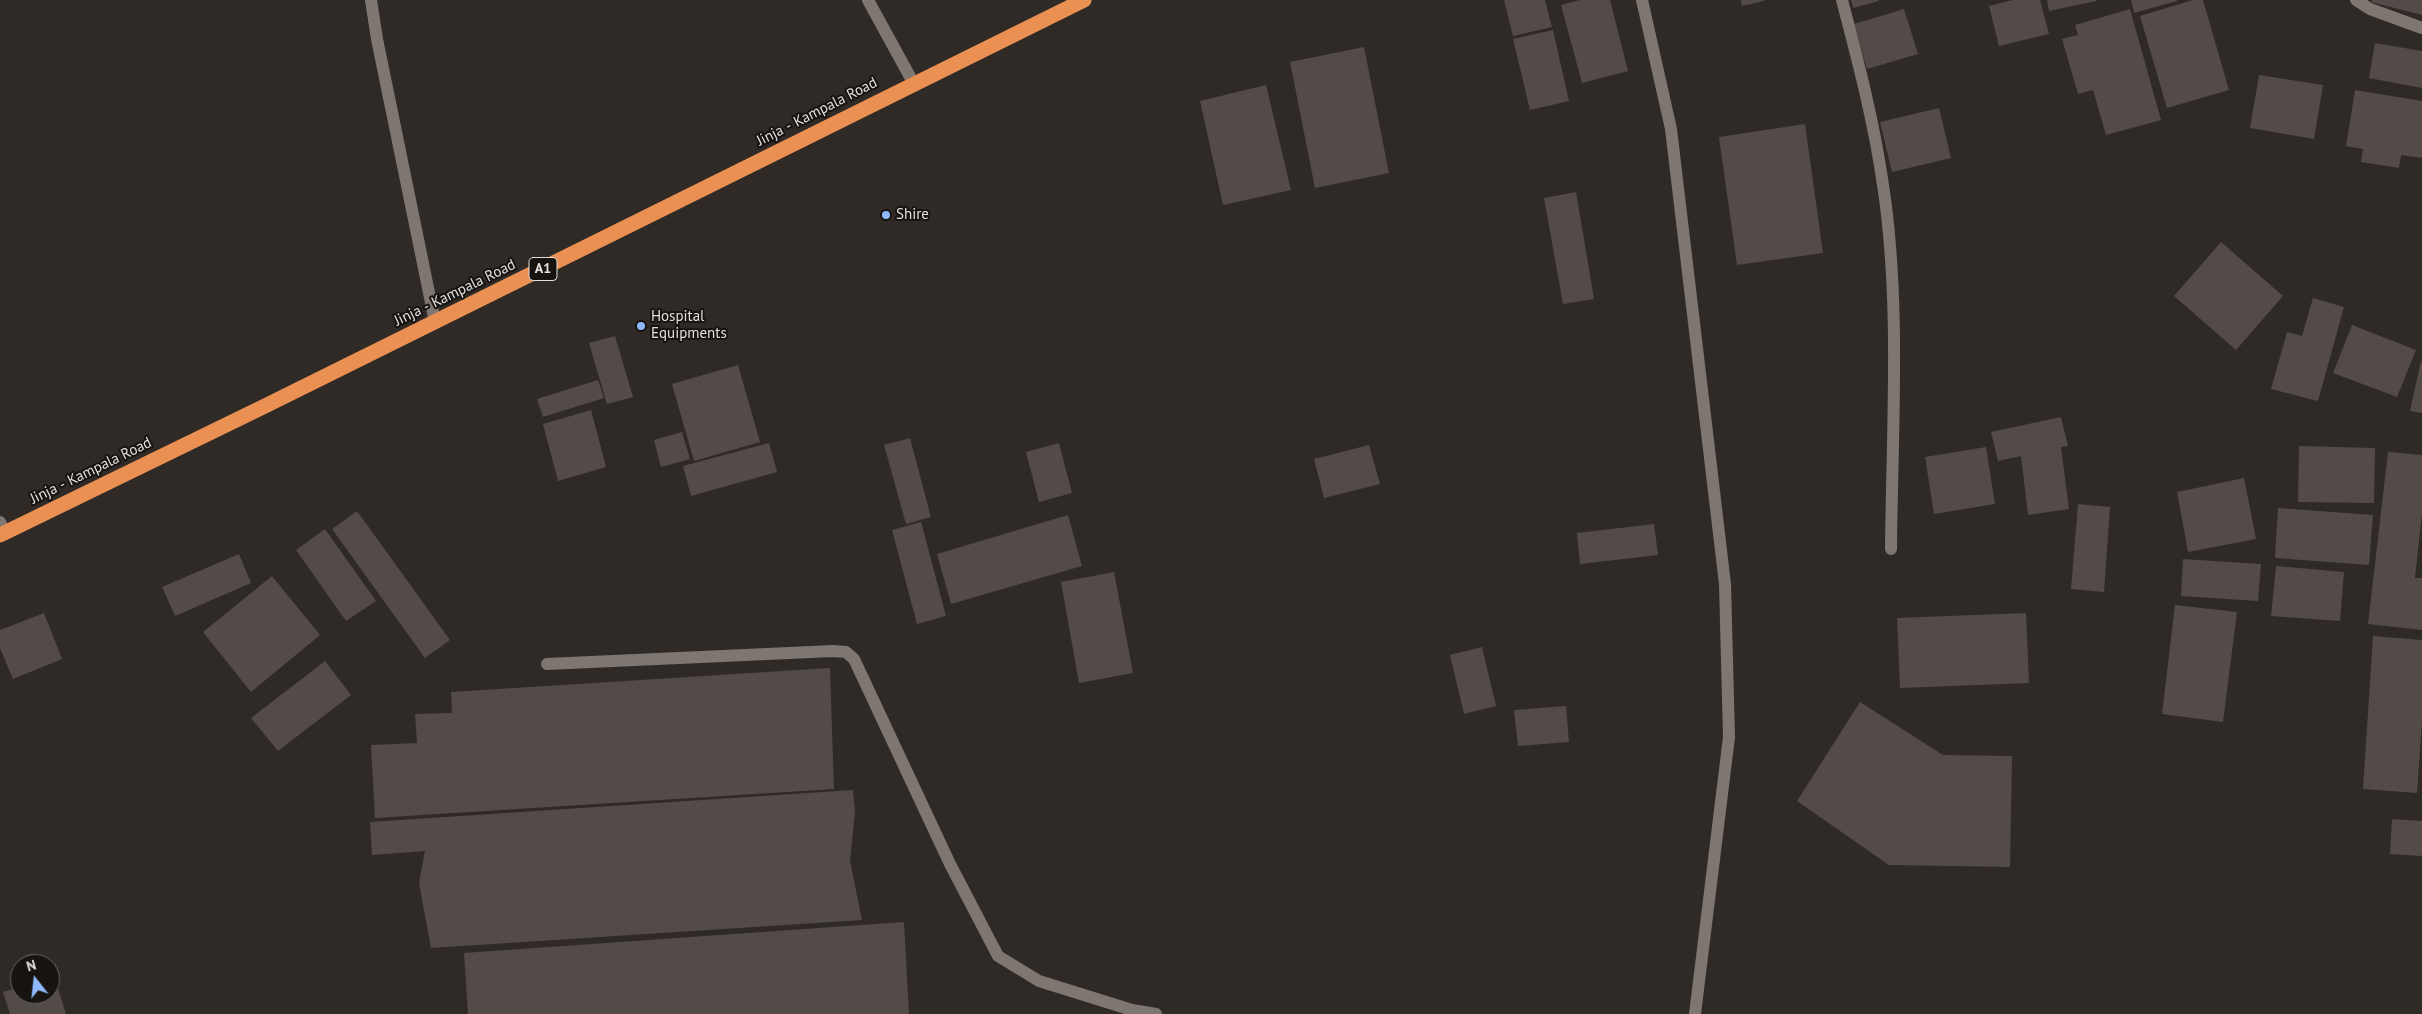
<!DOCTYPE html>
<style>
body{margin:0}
#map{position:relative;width:2422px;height:1014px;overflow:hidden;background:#302a26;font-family:"PT Sans",sans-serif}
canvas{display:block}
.north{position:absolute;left:10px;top:954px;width:50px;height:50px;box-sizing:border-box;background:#161311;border:1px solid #686563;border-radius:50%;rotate:344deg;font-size:14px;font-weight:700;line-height:20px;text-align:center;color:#e3dfdd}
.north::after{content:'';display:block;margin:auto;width:18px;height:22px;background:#8eb9fd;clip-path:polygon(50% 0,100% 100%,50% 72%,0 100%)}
</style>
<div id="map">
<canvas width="2422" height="1014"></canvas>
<div class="north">N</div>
</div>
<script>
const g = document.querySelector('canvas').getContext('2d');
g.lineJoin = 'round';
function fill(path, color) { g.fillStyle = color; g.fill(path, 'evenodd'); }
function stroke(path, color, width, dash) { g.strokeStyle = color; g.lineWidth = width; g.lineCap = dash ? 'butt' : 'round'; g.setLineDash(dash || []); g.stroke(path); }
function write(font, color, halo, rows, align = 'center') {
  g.font = font + ' "PT Sans",sans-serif'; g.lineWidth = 4; g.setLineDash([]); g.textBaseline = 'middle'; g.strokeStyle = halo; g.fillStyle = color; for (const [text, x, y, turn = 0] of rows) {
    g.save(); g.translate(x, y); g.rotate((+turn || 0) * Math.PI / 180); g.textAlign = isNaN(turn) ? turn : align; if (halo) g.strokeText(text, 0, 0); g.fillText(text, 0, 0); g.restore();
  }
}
fill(new Path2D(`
 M1504,0H1545L1552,27L1513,36Z
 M1580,0H1610L1628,71L1582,83L1561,5Z
 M1741,0H1764V1L1742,6Z
 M1851,0H1879V1L1853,8Z
 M2013,0H2040L2049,34L1999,46L1989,6Z
 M2047,0H2096V1L2049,11Z
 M2131,0H2177V1L2134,13Z
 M2193,0H2203L2229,90L2167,108L2140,16Z
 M2372,0H2422V15L2371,2Z
 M1904,9L1918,54L1867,69L1854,24Z
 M2130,9L2161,120L2106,135L2093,90L2078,94L2062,39L2078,35L2075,25Z
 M1553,30L1569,101L1530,110L1513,39Z
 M2375,43L2422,51V88L2369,78Z
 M1364,47L1389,173L1315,188L1290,62Z
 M2259,75L2323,85L2314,139L2250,128Z
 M1266,85L1291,190L1223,205L1200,101Z
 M2355,90L2422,101V158L2401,155L2399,168L2361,162L2363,149L2346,146Z
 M1939,108L1951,158L1892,172L1880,122Z
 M1805,124L1823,253L1737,265L1719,137Z
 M1576,192L1594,299L1563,304L1544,198Z
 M2221,242L2283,296L2236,350L2174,296Z
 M2313,298L2344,307L2318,401L2271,389L2287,332L2302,336Z
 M2352,325L2416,350L2397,397L2333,373Z
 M615,336L633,397L607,404L589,343Z
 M2421,361H2422V413L2410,411Z
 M738,365L760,442L694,461L672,384Z
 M598,380L604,398L543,417L537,399Z
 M591,410L606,467L558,481L543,424Z
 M2061,417L2068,446L2061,447L2069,509L2028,515L2021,456L1998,461L1991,432Z
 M682,432L690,459L661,467L654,440Z
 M910,438L931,517L906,524L884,445Z
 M769,443L777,472L691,496L683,466Z
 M1059,443L1072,493L1039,502L1026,452Z
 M1369,445L1380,484L1324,498L1314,459Z
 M2299,446L2375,448L2374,503L2298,502Z
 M1986,447L1995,504L1934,514L1925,457Z
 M2388,452L2422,455V513L2415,578H2422V630L2368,624Z
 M2244,478L2256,539L2188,552L2177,492Z
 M2078,504L2110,507L2104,592L2071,589Z
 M2278,508L2373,515L2369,565L2275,558Z
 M357,511L450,640L425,658L332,529Z
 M1068,515L1082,566L951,604L937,554Z
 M921,522L946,616L917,624L892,530Z
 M1654,524L1658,555L1580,564L1577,533Z
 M325,529L376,601L346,621L296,550Z
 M239,554L251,583L175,616L162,587Z
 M2183,559L2261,564L2258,601L2181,596Z
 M2276,566L2344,572L2340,621L2271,616Z
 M1114,572L1133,673L1079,683L1061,582Z
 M272,576L320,635L251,692L203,632Z
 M2175,605L2237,612L2223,722L2162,714Z
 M44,613L62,659L13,679L0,648V630Z
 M2026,613L2029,683L1900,688L1897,618Z
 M2373,636L2422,640V722L2417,793L2363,789Z
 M1482,647L1496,706L1464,714L1450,655Z
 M325,661L351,695L278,751L251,718Z
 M830,668L834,789L375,818L371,745L417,743L415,714L452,713L451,692Z
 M1860,702L1943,755L2012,756L2010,867L1889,865L1797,801Z
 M1566,706L1569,742L1518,746L1514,710Z
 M853,790L855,812L850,861L862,920L431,948L419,883L425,851L372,855L370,822Z
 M2392,819L2422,821V856L2390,854Z
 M904,922L909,1014H468L464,953Z
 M54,976L66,1014H10L3,992L20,987V994H50V977Z`), '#524b47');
stroke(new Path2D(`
 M547,664L833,651L846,652L854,659L950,864L998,956L1039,981L1132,1010L1156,1014`), '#7d7671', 12);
stroke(new Path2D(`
 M371,0L377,39L435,322
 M868,0L914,84
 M1642,0L1671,129L1725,584L1729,737L1695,1014
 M1842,0C1858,61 1874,122 1883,185C1901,301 1892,432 1891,549
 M2356,0L2370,9L2422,28
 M0,522L5,532`), '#7d7671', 12);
stroke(new Path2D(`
 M0,535L267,405L1084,0`), '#e99052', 15);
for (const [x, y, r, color] of [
 [886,215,5,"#8eb9fd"],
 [641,326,5,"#8eb9fd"]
]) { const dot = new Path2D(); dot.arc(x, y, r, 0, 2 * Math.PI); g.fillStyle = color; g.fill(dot); stroke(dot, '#161311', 2); }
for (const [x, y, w] of [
 [543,269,28]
]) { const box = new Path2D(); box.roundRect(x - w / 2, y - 11.5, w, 23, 4); g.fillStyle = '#161311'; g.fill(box); stroke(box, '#e3dfdd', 1); }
write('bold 14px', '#e3dfdd', null, [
 ["A1",543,269]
]);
write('15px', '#e3dfdd', '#161311', [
 ["Jinja - Kampala Road",817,112,-27],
 ["Jinja - Kampala Road",455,293,-26],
 ["Jinja - Kampala Road",91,471,-26]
]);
write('15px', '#e3dfdd', '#161311', [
 ["Shire",896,215],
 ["Hospital",651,317],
 ["Equipments",651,334]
], 'left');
</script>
